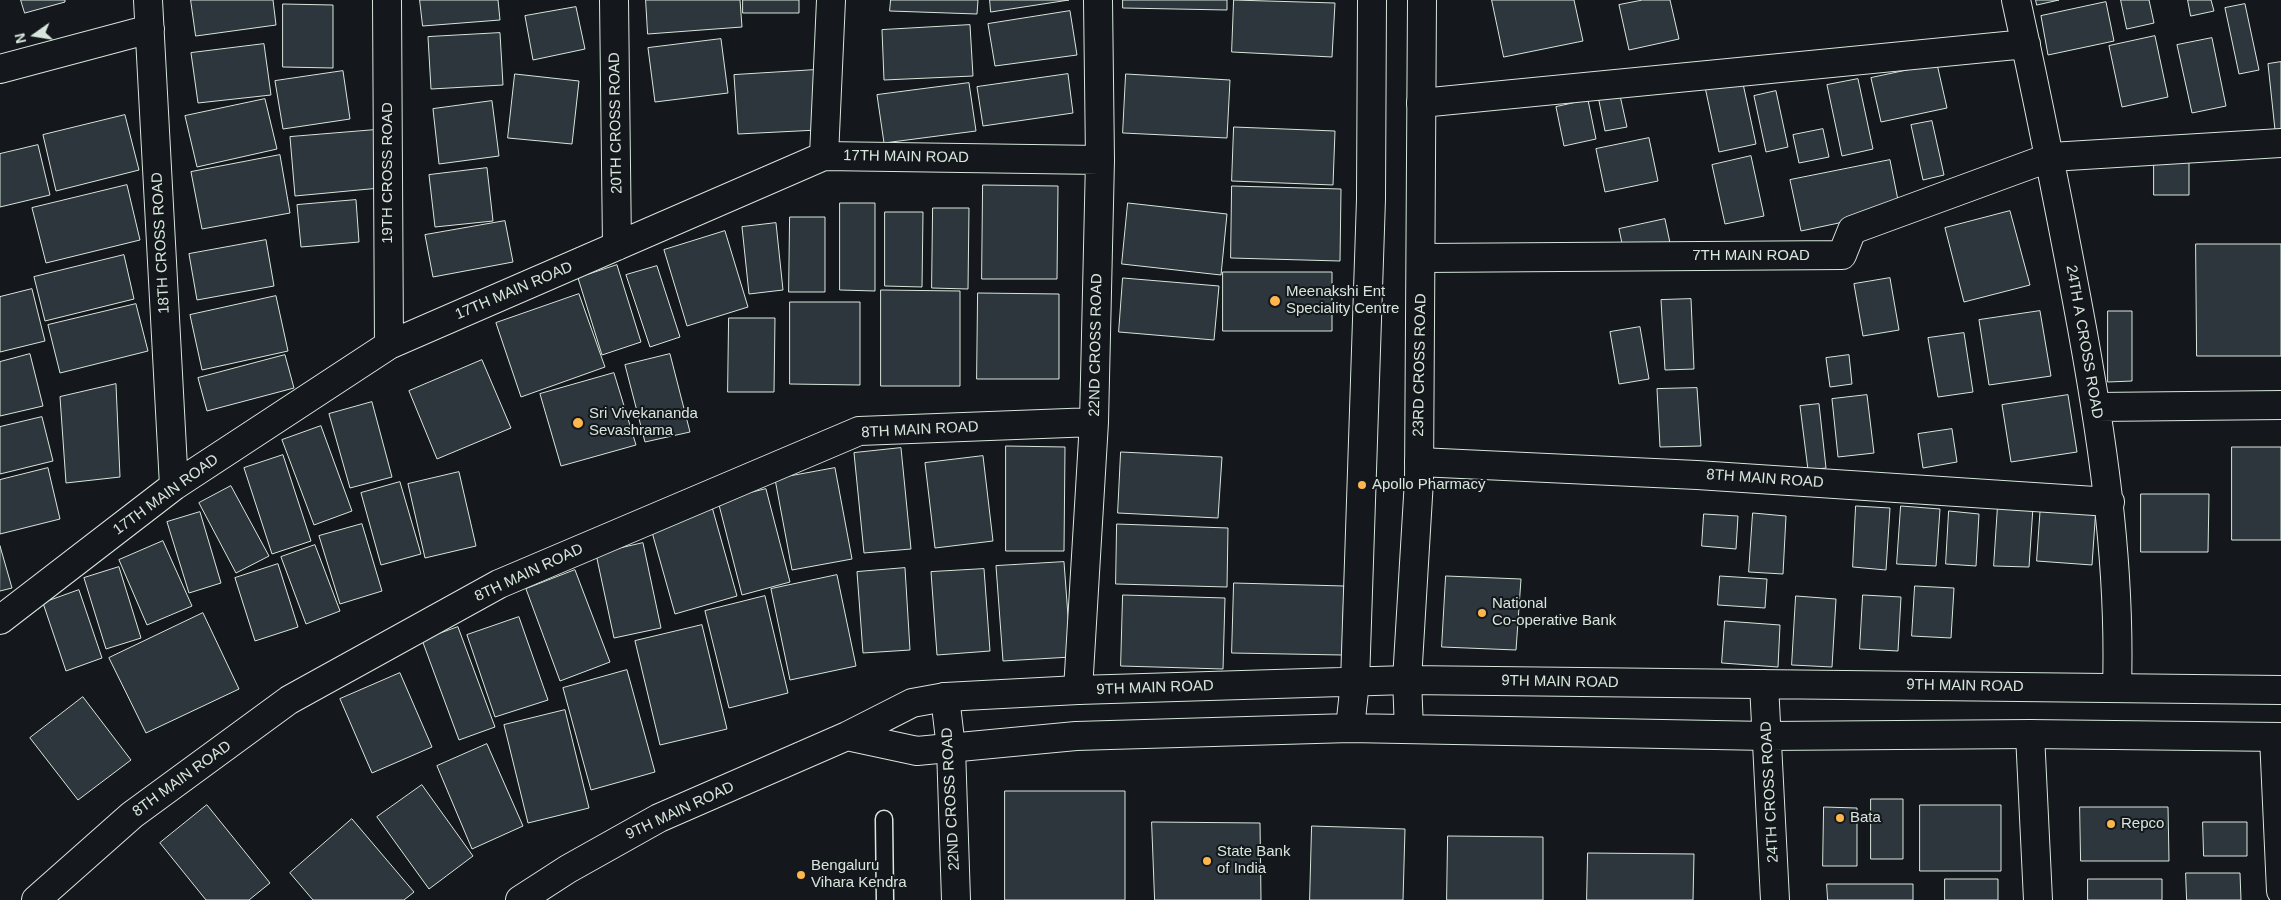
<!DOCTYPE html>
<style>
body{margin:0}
#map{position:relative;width:2281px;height:900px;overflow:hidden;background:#14181c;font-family:Helvetica,sans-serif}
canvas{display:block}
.north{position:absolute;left:10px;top:10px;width:50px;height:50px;-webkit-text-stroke:4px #14181c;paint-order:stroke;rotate:257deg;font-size:14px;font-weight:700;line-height:20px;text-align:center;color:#d8e6dc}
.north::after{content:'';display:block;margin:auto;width:18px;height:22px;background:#d8e6dc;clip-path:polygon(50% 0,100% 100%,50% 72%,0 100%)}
</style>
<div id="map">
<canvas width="2281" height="900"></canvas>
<div class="north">N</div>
</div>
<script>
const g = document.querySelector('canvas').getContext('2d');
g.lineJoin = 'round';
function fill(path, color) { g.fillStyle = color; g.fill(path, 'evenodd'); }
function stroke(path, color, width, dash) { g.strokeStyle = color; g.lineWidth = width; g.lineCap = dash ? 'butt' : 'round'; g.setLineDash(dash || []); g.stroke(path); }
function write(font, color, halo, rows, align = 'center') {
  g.font = font + ' Helvetica,sans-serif'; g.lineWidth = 4; g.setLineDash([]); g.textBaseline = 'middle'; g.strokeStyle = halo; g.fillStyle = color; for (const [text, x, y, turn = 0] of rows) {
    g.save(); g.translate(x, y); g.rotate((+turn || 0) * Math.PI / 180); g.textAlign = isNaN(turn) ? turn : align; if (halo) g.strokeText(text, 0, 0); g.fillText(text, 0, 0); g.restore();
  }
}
const building = new Path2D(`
 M21,0H65V2L25,13Z
 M191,0H273L276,25L196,36Z
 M420,0H498L500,20L423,26Z
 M646,0H740L742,27L648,34Z
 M743,0H799V13H743Z
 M891,0H978L977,14L890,11Z
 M990,0H1069L991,12Z
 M1123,0H1227V10L1123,8Z
 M1234,0L1335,3L1332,57L1232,52Z
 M1492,0H1574L1583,41L1504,57Z
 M1643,0H1670L1679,39L1629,50L1619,5Z
 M2036,0H2059L2037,5Z
 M2121,0H2149L2154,23L2127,29Z
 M2188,0H2211L2214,11L2191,16Z
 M2106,2L2114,41L2048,55L2041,16Z
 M283,4L333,5V68L283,67Z
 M2245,4L2259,70L2239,74L2225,8Z
 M576,7L585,49L533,60L525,16Z
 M1070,11L1077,55L995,66L988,24Z
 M970,25L973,76L884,80L882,30Z
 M500,33L503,85L431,89L428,37Z
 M2155,36L2168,97L2122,107L2109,46Z
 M2212,38L2226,106L2192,113L2177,45Z
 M721,39L728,93L655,102L648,48Z
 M264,44L271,95L198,103L191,53Z
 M2281,62V130H2275L2268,64Z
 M1937,64L1947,108L1881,122L1871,78Z
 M815,70L818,130L738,134L734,75Z
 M343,71L350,119L283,129L275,81Z
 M515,74L579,81L572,144L508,138Z
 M1068,74L1073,113L983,126L977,87Z
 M1126,74L1230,80L1227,138L1123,133Z
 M1742,79L1756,144L1719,152L1705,87Z
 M1858,79L1873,149L1842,156L1827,85Z
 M969,83L976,131L884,143L877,95Z
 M1619,91L1627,127L1605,131L1598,96Z
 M1776,91L1788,147L1766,152L1754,96Z
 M265,99L277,149L197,167L185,116Z
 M1588,100L1596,139L1564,146L1556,107Z
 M492,101L499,156L439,164L433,109Z
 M125,115L139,170L56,191L43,135Z
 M1932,121L1944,175L1923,180L1911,125Z
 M1234,127L1335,131L1333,185L1232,181Z
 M1823,129L1829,157L1799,163L1793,135Z
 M375,130L380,188L295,196L290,137Z
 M1649,138L1658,181L1605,192L1596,149Z
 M38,145L50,195L0,207V154Z
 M2154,152H2189V195H2154Z
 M280,155L290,213L202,229L191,172Z
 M1751,156L1764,216L1725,224L1712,165Z
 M1890,160L1900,210L1801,231L1790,180Z
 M487,168L493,221L435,227L429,175Z
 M127,185L140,240L46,263L32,208Z
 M983,185L1058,186L1057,279H982Z
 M1232,186L1341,189L1340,261L1231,258Z
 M356,200L359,242L301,247L297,205Z
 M840,203H875V291L840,290Z
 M1128,203L1227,214L1221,275L1122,264Z
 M933,208H969L968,289L932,288Z
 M2010,211L2030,285L1964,302L1945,228Z
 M885,212H923L922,287L885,286Z
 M790,217H825V292H789Z
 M1665,219L1670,243L1624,253L1619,229Z
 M505,221L513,262L433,277L425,235Z
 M776,223L783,290L749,294L742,227Z
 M725,231L748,307L687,326L664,250Z
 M266,240L274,286L197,300L189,254Z
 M2196,244H2281V356H2197Z
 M124,255L134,299L45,321L34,277Z
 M617,265L641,342L602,355L578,278Z
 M657,266L680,337L650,347L626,275Z
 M1223,272H1332V331H1223Z
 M1123,278L1219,286L1214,340L1119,332Z
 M1890,278L1899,330L1863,336L1854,284Z
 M32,289L45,341L0,352V297Z
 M881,290L960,291V386H881Z
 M978,293L1059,294V379H977Z
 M579,294L605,367L521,397L496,323Z
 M276,296L288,351L202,370L190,315Z
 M1691,299L1694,369L1665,370L1661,300Z
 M790,302H860V385L790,384Z
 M136,304L148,351L60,373L48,325Z
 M2040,311L2051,376L1989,385L1979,320Z
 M2108,311H2132V381L2108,382Z
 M729,318H775L774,392H728Z
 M1640,327L1649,379L1619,384L1610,332Z
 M1964,333L1973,392L1938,397L1928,338Z
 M30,354L43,406L0,416V362Z
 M670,354L690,432L645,442L625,365Z
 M285,355L294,388L207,411L198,378Z
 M1849,355L1852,384L1830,387L1826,358Z
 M482,360L511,428L437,459L409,391Z
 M614,373L636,445L561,466L540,394Z
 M116,384L120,477L66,483L60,397Z
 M1697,388L1701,446L1660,447L1657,389Z
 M1867,395L1874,453L1838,457L1832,399Z
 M2068,395L2077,452L2011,462L2002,405Z
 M372,402L392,477L350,488L329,414Z
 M1819,404L1826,468L1808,470L1800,406Z
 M42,417L53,461L0,474V427Z
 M321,426L352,511L314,525L282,440Z
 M1952,429L1957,462L1923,468L1918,434Z
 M1006,446L1065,447L1064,551H1006Z
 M2232,447H2281V540H2232Z
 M901,448L911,549L864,553L854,453Z
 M1121,452L1222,457L1218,518L1118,513Z
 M283,455L311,541L272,554L244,468Z
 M983,456L993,541L935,548L925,463Z
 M48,468L60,519L0,534V480Z
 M835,468L852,559L792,570L775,479Z
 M459,472L476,546L425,558L408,484Z
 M400,482L421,554L381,565L361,493Z
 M231,486L269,556L236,573L199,503Z
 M766,489L790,582L742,595L718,501Z
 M2141,494H2209L2208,552H2141Z
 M2041,503L2096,507L2092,565L2037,561Z
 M1998,505L2033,507L2029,567L1994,566Z
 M1856,506L1890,508L1886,570L1853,567Z
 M1901,506L1940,509L1936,566L1897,564Z
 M712,507L737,596L675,614L650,525Z
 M1949,511L1979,514L1976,566L1946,564Z
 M200,512L221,583L189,593L167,522Z
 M1753,513L1786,516L1783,574L1749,572Z
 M1704,514L1738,516L1736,549L1702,546Z
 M362,524L382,591L340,604L319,536Z
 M1117,524L1228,528L1227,587L1116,584Z
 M163,541L192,606L147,625L119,560Z
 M643,543L661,628L614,638L596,554Z
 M315,545L340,611L306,624L281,557Z
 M0,546L12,588L0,591Z
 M1064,562L1071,657L1003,661L996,566Z
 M278,564L298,627L255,641L235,578Z
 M119,567L141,638L106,649L84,578Z
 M905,568L910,650L863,653L857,572Z
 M984,569L990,651L937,655L931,572Z
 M575,570L610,662L560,681L526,589Z
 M837,575L856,666L790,680L771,589Z
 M1446,576L1521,579L1516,650L1442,647Z
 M1720,576L1767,579L1765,608L1718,605Z
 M1234,583L1344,586L1342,655L1232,653Z
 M1915,586L1954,588L1951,638L1912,636Z
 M79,590L102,658L66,671L43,603Z
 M1123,595L1225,598L1223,669L1121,666Z
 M1863,595L1901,597L1898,651L1860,649Z
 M765,596L788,693L729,708L705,611Z
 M1796,596L1836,599L1832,667L1792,665Z
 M203,613L239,689L146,733L109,658Z
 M519,617L548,700L495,717L467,635Z
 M1725,621L1780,625L1778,667L1722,663Z
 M702,625L727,729L660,745L635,641Z
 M458,627L495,727L459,740L422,640Z
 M627,670L655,772L591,790L563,688Z
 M400,673L432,747L372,773L340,699Z
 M83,697L131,760L78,800L30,738Z
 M565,710L589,808L528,823L504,725Z
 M487,744L523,826L472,849L437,766Z
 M422,785L473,856L429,889L377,817Z
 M1005,791H1125V900H1005Z
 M1871,799H1903V859H1871Z
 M207,805L270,883L249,900H206L160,843Z
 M1920,805H2001V871H1920Z
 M1824,807L1857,808V866H1823Z
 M2080,807H2168L2169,861H2081Z
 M352,819L414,892L404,900H313L290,873Z
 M1152,822L1260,823L1261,900H1155Z
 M2203,822H2247V856H2204Z
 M1312,826L1405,829L1403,900H1310Z
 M1448,836L1543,837V900H1447Z
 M1588,853L1694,854L1693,900H1587Z
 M2186,873H2240L2241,900H2187Z
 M1945,879H1998V900H1945Z
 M2088,879H2162V900H2088Z
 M1827,884H1913V900H1828Z`);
fill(building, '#2c363c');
stroke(building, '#d8e6dc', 1);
const lane = new Path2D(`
 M884,819L885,900`);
const street = new Path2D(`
 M148,0L174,486
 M387,0L389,345
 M614,0L617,246
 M2016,0C2038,100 2058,200 2077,301C2101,429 2121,558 2117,688
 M0,69L150,29
 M1421,103L2026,44
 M824,156L831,0
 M1422,258L1842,255L1852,230L2051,157L2281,143
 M2097,407L2281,405
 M1419,462L1697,475L2110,502
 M0,620L174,486L389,345L824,156L1100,160
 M1078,690L1094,422L1100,160L1098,0
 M945,697L951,748L956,900
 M2030,734L2038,900
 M2274,737L2281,891
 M36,900L132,815L289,700L499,584L859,431L1094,422`);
const secondary = new Path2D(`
 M1764,684L1775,900
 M1350,728L1355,682L1371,199L1372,0
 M1409,729L1407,680L1419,480L1422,0
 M847,736L917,751L1076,736L1350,728L1767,736L2030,734L2281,737
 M520,900L568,869L659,818L847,736L912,703L945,697L1078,690L1407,680L2281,690`);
stroke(lane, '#d8e6dc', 19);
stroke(street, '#d8e6dc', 30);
stroke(secondary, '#d8e6dc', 30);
stroke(lane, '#14181c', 16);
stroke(street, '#14181c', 28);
stroke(secondary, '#14181c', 28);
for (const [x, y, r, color] of [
 [1275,301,6,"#ffb74d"],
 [578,423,6,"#ffb74d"],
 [1362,485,5,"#ffb74d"],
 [1482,613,5,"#ffb74d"],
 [1840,818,5,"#ffb74d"],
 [2111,824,5,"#ffb74d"],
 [1207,861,5,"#ffb74d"],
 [801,875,5,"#ffb74d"]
]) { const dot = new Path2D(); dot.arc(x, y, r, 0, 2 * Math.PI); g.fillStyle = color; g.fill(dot); stroke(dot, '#14181c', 2); }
write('15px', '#d8e6dc', '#14181c', [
 ["20TH CROSS ROAD",616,123,-91],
 ["17TH MAIN ROAD",906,157,1],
 ["19TH CROSS ROAD",388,173,-90],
 ["18TH CROSS ROAD",161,243,-93],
 ["7TH MAIN ROAD",1751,256],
 ["17TH MAIN ROAD",514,291,-23],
 ["24TH A CROSS ROAD",2084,342,80],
 ["22ND CROSS ROAD",1096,345,-89],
 ["23RD CROSS ROAD",1420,365,-89],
 ["8TH MAIN ROAD",920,430,-3],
 ["8TH MAIN ROAD",1765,479,4],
 ["17TH MAIN ROAD",166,495,-36],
 ["8TH MAIN ROAD",529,573,-25],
 ["9TH MAIN ROAD",1560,682,1],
 ["9TH MAIN ROAD",1965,686,1],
 ["9TH MAIN ROAD",1155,688,-2],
 ["8TH MAIN ROAD",182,779,-36],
 ["24TH CROSS ROAD",1770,792,-93],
 ["22ND CROSS ROAD",951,799,-93],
 ["9TH MAIN ROAD",680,811,-25]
]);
write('15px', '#d8e6dc', '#14181c', [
 ["Meenakshi Ent",1286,292],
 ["Speciality Centre",1286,309],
 ["Sri Vivekananda",589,414],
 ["Sevashrama",589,431],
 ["Apollo Pharmacy",1372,485],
 ["National",1492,604],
 ["Co-operative Bank",1492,621],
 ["Bata",1850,818],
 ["Repco",2121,824],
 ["State Bank",1217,852],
 ["of India",1217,869],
 ["Bengaluru",811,866],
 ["Vihara Kendra",811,883]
], 'left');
</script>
